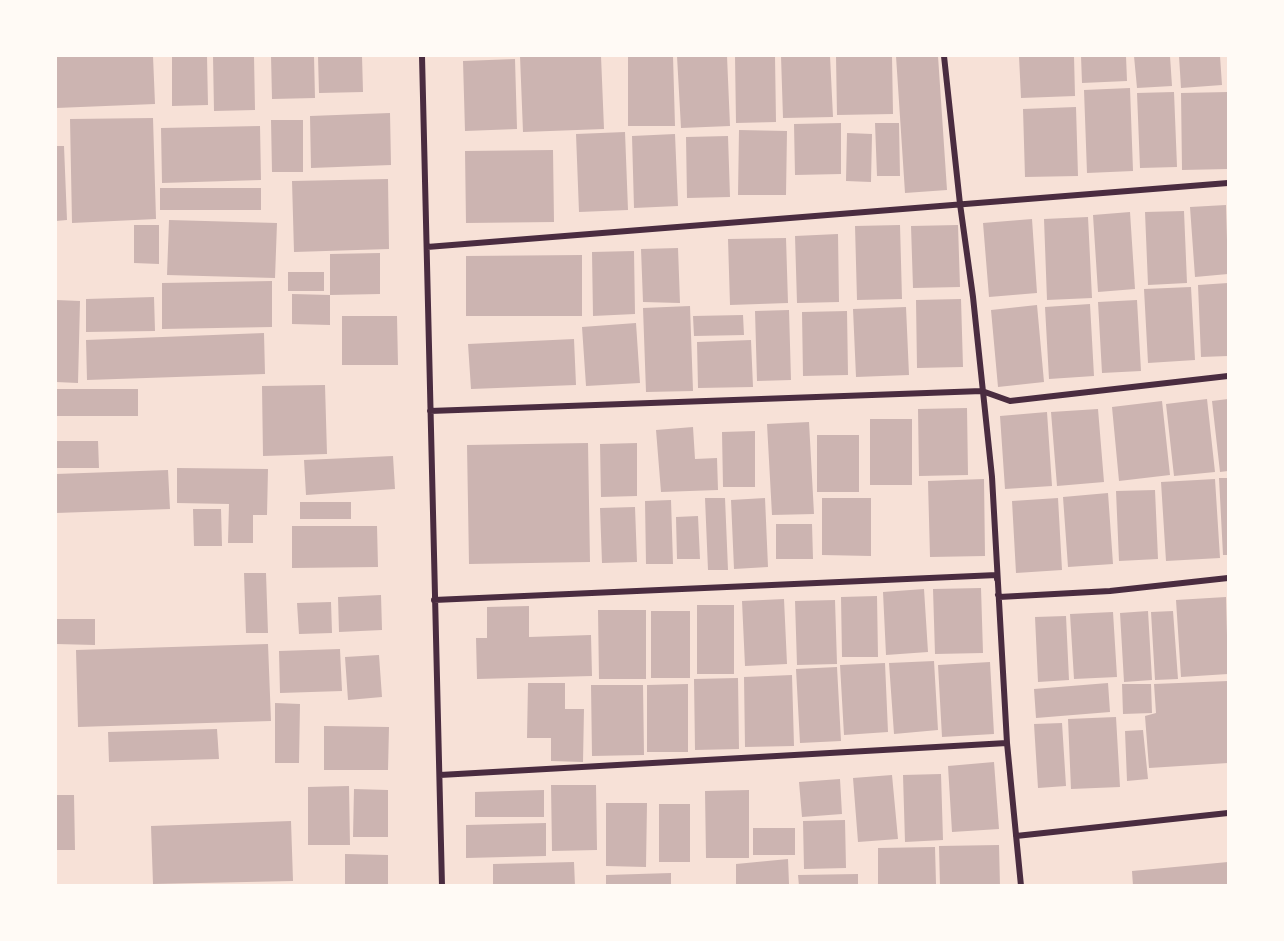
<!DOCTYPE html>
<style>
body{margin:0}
#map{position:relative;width:1284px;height:941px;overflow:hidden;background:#f7e1d7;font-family:Inter,sans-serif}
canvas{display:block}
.frame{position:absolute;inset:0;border:57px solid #fffaf5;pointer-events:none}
</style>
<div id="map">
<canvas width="1284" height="941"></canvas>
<div class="frame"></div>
</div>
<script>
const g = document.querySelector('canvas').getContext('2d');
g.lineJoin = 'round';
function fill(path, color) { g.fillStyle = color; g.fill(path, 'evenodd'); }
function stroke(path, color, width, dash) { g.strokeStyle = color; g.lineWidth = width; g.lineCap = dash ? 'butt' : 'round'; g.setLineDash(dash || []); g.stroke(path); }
fill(new Path2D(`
 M56,56H153L155,104L56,108Z
 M172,56H207L208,105L172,106Z
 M213,56H254L255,110L214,111Z
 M271,56H314L315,98L272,99Z
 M318,56H362L363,92L319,93Z
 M520,56H601L604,129L523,132Z
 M628,56H673L675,126H628Z
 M677,56H727L730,126L681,128Z
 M735,56H775L776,122L736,123Z
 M781,56H830L833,117L783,118Z
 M836,56H892L893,114L837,115Z
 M896,56H938L947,190L905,193Z
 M1019,56H1074L1075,96L1021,98Z
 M1081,56H1126L1127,81L1082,83Z
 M1134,56H1170L1172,86L1137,88Z
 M1179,56H1220L1222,85L1181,88Z
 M515,59L517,129L465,131L463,61Z
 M1130,88L1133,171L1087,173L1084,90Z
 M1174,92L1177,167L1140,168L1137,93Z
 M1228,92V169L1182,170L1181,93Z
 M1076,107L1078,176L1025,177L1023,109Z
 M390,113L391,165L311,168L310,116Z
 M153,118L156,219L72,223L70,119Z
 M271,120H303V172H272Z
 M841,123V174L795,175L794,124Z
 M875,123H899L900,176H877Z
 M260,126L261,180L162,183L161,128Z
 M739,130L787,131L786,195H738Z
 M625,132L628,210L579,212L576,134Z
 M847,133L872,134L871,182L846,181Z
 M675,134L678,206L634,208L632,136Z
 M728,136L730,197L687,198L686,137Z
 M56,146H64L67,220L56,221Z
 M553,150L554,222L466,223L465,151Z
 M388,179L389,249L294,252L292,181Z
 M160,188H261V210H160Z
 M1226,205L1228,274L1195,277L1190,207Z
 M1184,211L1187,283L1148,285L1145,212Z
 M1130,212L1135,289L1098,292L1093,215Z
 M1088,217L1092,298L1047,300L1044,219Z
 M1032,219L1037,293L989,297L983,223Z
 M169,220L277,223L275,278L167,275Z
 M134,225H159V264L134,263Z
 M900,225L902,299L857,300L855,226Z
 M958,225L960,287L913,288L911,226Z
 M838,234L839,302L797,303L795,236Z
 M786,238L788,303L730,305L728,239Z
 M678,248L680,303L643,302L641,249Z
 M634,251L635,314L593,316L592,252Z
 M380,253V294L330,295V254Z
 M582,255V316H466V256Z
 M288,272H324V291H288Z
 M272,281V327L162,329V283Z
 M1228,283V356L1201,357L1198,285Z
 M1191,287L1195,360L1148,363L1144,289Z
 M292,294L330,295V325L292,324Z
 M154,297L155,331L86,332V299Z
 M961,299L963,367L917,368L916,300Z
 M56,300L80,301L78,383L56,382Z
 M1137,300L1141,371L1102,373L1098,302Z
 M1090,304L1094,376L1049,379L1045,307Z
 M1037,305L1044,382L998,387L991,310Z
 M690,306L693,391L646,392L643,308Z
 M906,307L909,375L856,377L853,309Z
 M789,310L791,380L757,381L755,311Z
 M847,311L848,375L803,376L802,312Z
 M743,315L744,335L694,336L693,316Z
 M342,316H397L398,365H342Z
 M636,323L640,383L586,386L582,327Z
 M264,333L265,374L87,380L86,340Z
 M574,339L576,385L471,389L468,344Z
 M751,340L753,387L698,388L697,342Z
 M325,385L327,454L263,456L262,386Z
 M56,389H138V416H56Z
 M1207,399L1215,472L1174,476L1166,404Z
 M1228,399V471L1220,472L1212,401Z
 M1162,401L1170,475L1119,481L1112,407Z
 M967,408L968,475L919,476L918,409Z
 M1098,409L1104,482L1057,486L1051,412Z
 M1047,412L1052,486L1005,489L1000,416Z
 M870,419H912V485H870Z
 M809,422L814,514L772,515L767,424Z
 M693,427L695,459L717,458L718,490L661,492L656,430Z
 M755,431V487H723L722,432Z
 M817,435H859V492H817Z
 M56,441H98L99,468H56Z
 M588,443L590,562L469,564L467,445Z
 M637,443V496L601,497L600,444Z
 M393,456L395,489L306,495L304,460Z
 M177,468L268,469L267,515H253V543H228L229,504L177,503Z
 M168,470L170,509L56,513V474Z
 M1219,478H1228V555H1223Z
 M984,479L985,556L930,557L928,481Z
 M1215,479L1220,558L1166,561L1161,482Z
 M1155,490L1158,559L1119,561L1116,491Z
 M1108,493L1113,564L1068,567L1063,497Z
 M705,498H725L728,570H708Z
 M765,498L768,567L734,569L731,500Z
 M822,498H871V556L822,555Z
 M1058,498L1062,570L1016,573L1012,501Z
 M671,500L673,564H646L645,501Z
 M300,502H351V519H300Z
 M635,507L637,562L602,563L600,508Z
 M193,509H221L222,546H194Z
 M698,516L700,559H677L676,517Z
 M776,524H812L813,559H776Z
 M292,526H377L378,567L292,568Z
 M244,573H266L268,633H246Z
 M981,588L983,653L935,654L933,589Z
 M924,589L928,652L886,655L883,592Z
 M381,595L382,630L339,632L338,597Z
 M877,596L878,657H842L841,597Z
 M1226,597L1228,674L1181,677L1176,600Z
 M784,599L787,664L745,666L742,601Z
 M835,600L837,664L797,665L795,601Z
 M331,602L332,633L299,634L297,603Z
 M697,605H734V674H697Z
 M529,606V637L591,635L592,676L477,679L476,638H487V607Z
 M598,610H646V679H599Z
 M651,611H690V678H651Z
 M1148,611L1152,680L1124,682L1120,613Z
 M1173,611L1178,679L1155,680L1151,612Z
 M1113,612L1117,677L1074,679L1070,614Z
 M1066,616L1069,680L1038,682L1035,617Z
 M56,619H95V645L56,644Z
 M268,644L271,721L78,727L76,650Z
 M340,649L342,691L280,693L279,651Z
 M379,655L382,697L348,700L345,657Z
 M934,661L938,730L894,734L889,663Z
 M990,662L994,734L942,737L938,665Z
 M885,663L888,732L844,735L840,665Z
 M837,667L841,741L800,743L796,669Z
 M792,675L794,746L745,747L744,677Z
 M738,678L739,749L695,750L694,679Z
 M1228,681V763L1149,768L1145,716L1156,713L1154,684Z
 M528,683H565V709H584L583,762L551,761V738H527Z
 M1108,683L1110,712L1036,718L1034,689Z
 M688,684V752H647V685Z
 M1122,684H1151L1152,713L1123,714Z
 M591,685H643L644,755L592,756Z
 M275,703L300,704L299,763H275Z
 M1116,717L1120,787L1071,789L1068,719Z
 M1062,723L1066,786L1038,788L1034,724Z
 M324,726L389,727L388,770H324Z
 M217,729L219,759L109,762L108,732Z
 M1143,730L1148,779L1127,781L1125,731Z
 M994,762L999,829L952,832L948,766Z
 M941,774L943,840L905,842L903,775Z
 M892,775L898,839L858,842L853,778Z
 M840,779L842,814L802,817L799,782Z
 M551,785H596L597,850L552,851Z
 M349,786L350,845H308V787Z
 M354,789L388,790V837H353Z
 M544,790V817H475V792Z
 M749,790V858H706L705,791Z
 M56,795H74L75,850H56Z
 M606,803H647L646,867L606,866Z
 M659,804H690V862H659Z
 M845,820L846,868L804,869L803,821Z
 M291,821L293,881L153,884L151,826Z
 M546,823V856L466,858V825Z
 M753,828H795V855H753Z
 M999,845L1000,886H940L939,846Z
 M935,847L936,884H878V848Z
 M345,854L388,855V886H345Z
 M788,859L789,884L736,885V864Z
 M574,862L575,886H493V864Z
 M1228,862V886H1133L1132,871Z
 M671,873V886H606V875Z
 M858,874V886H799L798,875Z`), '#ccb4b1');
stroke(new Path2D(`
 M422,56L442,886
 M944,56L960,204L973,297L992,477L1007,743L1021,886
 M427,247L1228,183
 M430,411L982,391L1010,401L1228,376
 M998,595L999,597L1110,591L1228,578
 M434,600L997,575V579
 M440,775L1007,743
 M1016,836L1228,813`), '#4a2c40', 6);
</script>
